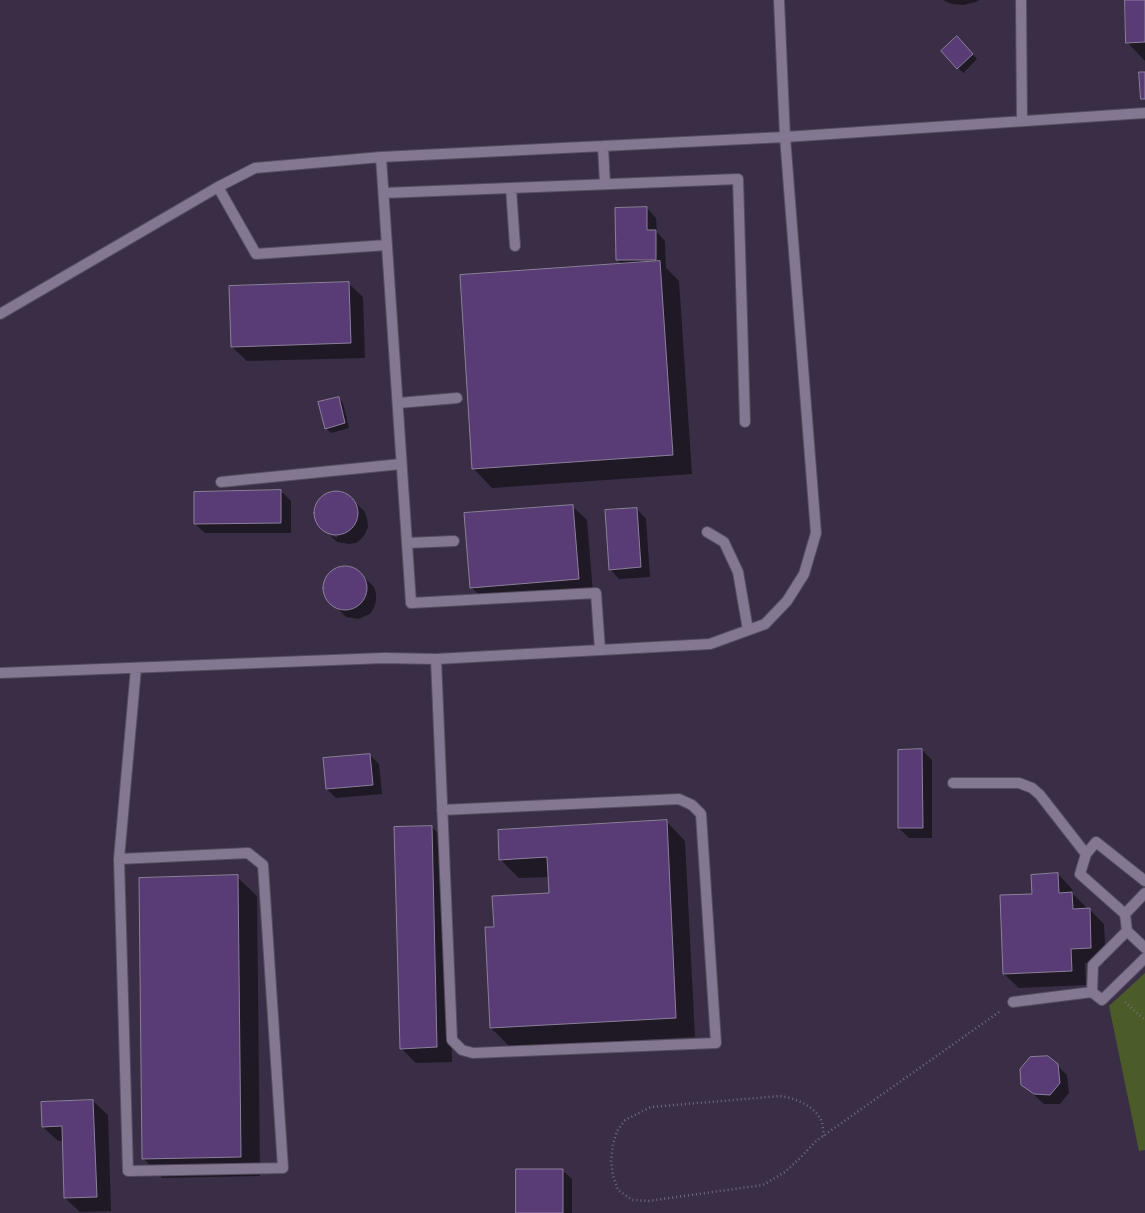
<!DOCTYPE html>
<style>
body{margin:0}
canvas{display:block;background:#392e45}
</style>
<canvas width="1145" height="1213"></canvas>
<script>
const g = document.querySelector('canvas').getContext('2d');
g.lineJoin = 'round';
function fill(path, color) { g.fillStyle = color; g.fill(path, 'evenodd'); }
function stroke(path, color, width, dash) { g.strokeStyle = color; g.lineWidth = width; g.lineCap = dash ? 'butt' : 'round'; g.setLineDash(dash || []); g.stroke(path); }
fill(new Path2D(`
 M1145,973V1150L1139,1151L1109,1006Z`), '#4c5c29');
fill(new Path2D(`
 M943,0H979L976,2L963,5L951,4Z
 M1126,0H1145V61L1127,42Z
 M961,42L977,59L963,73L942,51Z
 M647,208L656,218L657,232L665,241L666,268L679,281L692,474L492,488L473,468L621,264L617,260Z
 M348,283L363,297L365,358L247,361L232,347Z
 M339,398L343,403L349,428L331,433L326,428Z
 M281,491L291,501V533H205L195,524Z
 M336,492L343,493L350,497L365,512L367,519L368,527L365,534L361,539L356,543L349,544L337,542L330,535L337,538V536L326,532L317,522L316,509L323,497L329,494Z
 M572,506L587,520L593,593L486,602L471,587Z
 M637,509L646,519L650,577L619,579L610,569Z
 M345,567L352,568L358,571L374,587L376,594V601L374,608L370,614L358,619L346,617L326,597L324,584L327,578L331,572L338,568Z
 M922,750L932,760V838H909L899,828Z
 M370,755L379,764L382,794L336,798L327,789Z
 M666,821L685,841L695,1037L510,1047L491,1028L495,928L550,894L549,877L519,878L500,859Z
 M432,827L446,841L452,1062L416,1063L401,1048Z
 M1058,874L1072,889L1073,894L1086,907L1087,909H1089L1104,924L1106,962L1085,963L1086,985L1019,988L1004,974L1033,894Z
 M237,877L257,896L260,1176L162,1178L143,1158Z
 M1057,1065L1067,1075L1069,1093L1060,1104H1044L1022,1084Z
 M93,1101L108,1115L111,1211L80,1212L65,1198L63,1141H58L43,1127Z
 M562,1170L572,1179V1213H517Z`), '#0007');
const building = new Path2D(`
 M1125,0H1145V42L1126,43Z
 M957,36L973,54L957,69L941,51Z
 M1139,72H1145V99H1141Z
 M647,207V230H656V260H616L615,208Z
 M660,261L673,455L472,469L460,275Z
 M349,282L351,343L231,347L229,286Z
 M339,397L345,423L325,429L318,402Z
 M281,490V523L194,524V492Z
 M314 513a22 22 0 1 1 44 0a22 22 0 1 1-44 0Z
 M573,505L579,579L470,588L464,513Z
 M637,508L641,567L609,570L605,510Z
 M323 588a22 22 0 1 1 44 0a22 22 0 1 1-44 0Z
 M922,749L923,828H898V750Z
 M370,754L373,785L326,789L323,758Z
 M667,820L676,1018L490,1028L485,927H494L492,896L549,893L547,857L499,860L498,830Z
 M432,826L437,1047L400,1049L394,827Z
 M1058,873L1059,893L1072,892L1073,909L1090,908L1091,948L1071,949L1072,971L1003,974L1000,895L1032,894L1031,875Z
 M238,875L241,1157L142,1159L139,878Z
 M1048,1056L1058,1064L1060,1083L1050,1095L1034,1094L1021,1085L1020,1069L1030,1057Z
 M93,1100L97,1197L64,1198L62,1126L42,1127L41,1102Z
 M516,1169H563V1213H516Z`);
fill(building, '#593c76');
stroke(building, '#8b7f9a', 1);
const service = new Path2D(`
 M1021,0L1022,121
 M603,146L605,184
 M381,157L411,603L596,593L600,650
 M218,187L256,254L387,245
 M511,188L515,246
 M384,193L738,179L745,422
 M0,314L218,187L255,168L381,157L785,137L1145,113
 M398,403L457,398
 M221,482L401,464
 M707,532L724,542L738,572L748,630
 M407,543L454,541
 M436,659L452,1040L462,1050L473,1053L716,1043L701,814L692,805L679,799L442,810
 M0,673L384,658L436,659L710,644L765,624L787,601L804,574L816,533L785,137L779,0
 M953,783H1019L1032,788L1040,795L1086,854
 M119,859L248,853L263,865L283,1168L128,1171L119,859L136,668
 M1145,893L1125,914L1127,931L1145,948
 M1125,914L1080,874L1086,854L1096,842L1145,881
 M1127,931L1093,965L1092,992L1102,1000L1145,958
 M1013,1002L1092,992`);
stroke(service, '#564d60', 12);
stroke(new Path2D(`
 M1125,1002L1145,1020
 M824,1136C823,1131 823,1124 821,1120C813,1105 795,1098 780,1096L651,1107L625,1120L617,1131L613,1144L611,1161L613,1176L618,1190L632,1200L648,1201L763,1185L785,1172L800,1158L816,1141L999,1012`), '#746b7f', 2.5, [1, 3]);
stroke(service, '#837792', 10);
</script>
